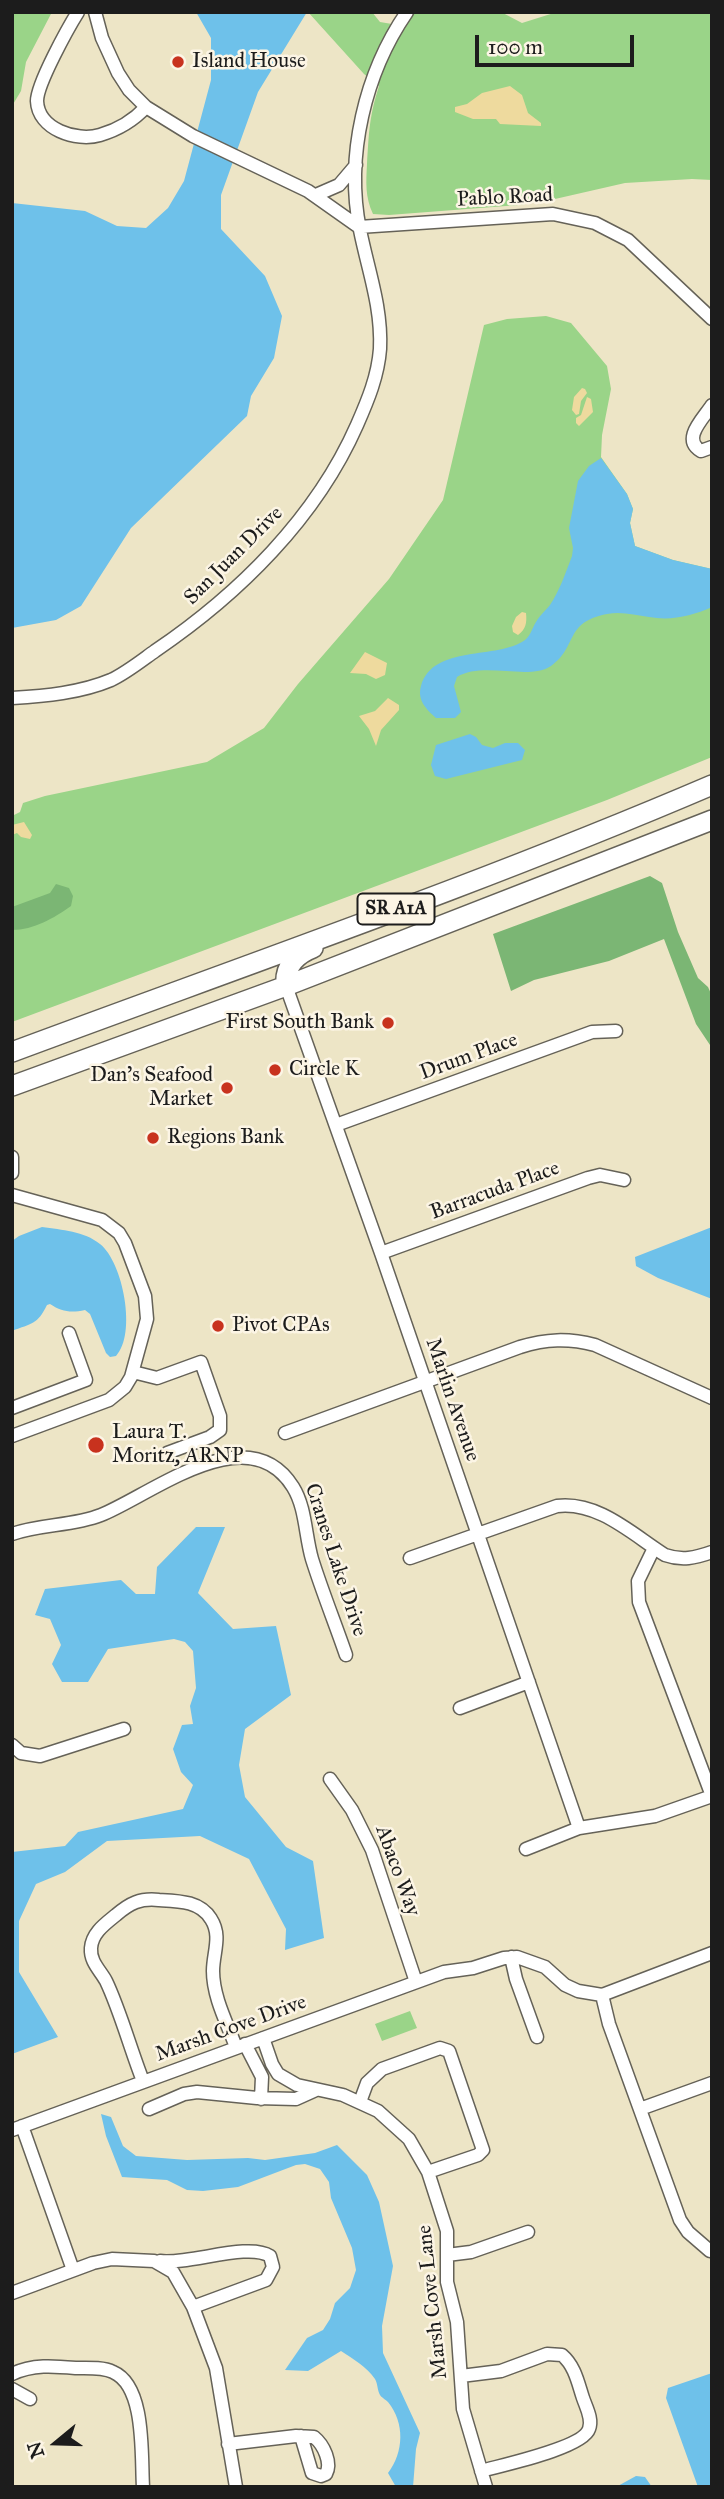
<!DOCTYPE html>
<style>
body{margin:0}
#map{position:relative;width:724px;height:2499px;overflow:hidden;background:#ede5c6;font-family:"IM FELL Great Primer",serif}
canvas{display:block}
.frame{position:absolute;inset:0;border:14px solid #1c1c1c;pointer-events:none}
.north{position:absolute;left:21px;top:2408px;width:70px;height:70px;-webkit-text-stroke:5px #fcf5e5;paint-order:stroke;rotate:251deg;font-size:19px;font-weight:700;line-height:28px;text-align:center;color:#1c1c1c}
.north::after{content:'';display:block;margin:auto;width:24px;height:32px;background:#1c1c1c;clip-path:polygon(50% 0,100% 100%,50% 72%,0 100%)}
.scale{position:absolute;left:475px;top:35px;width:159px;height:32px;box-sizing:border-box;border:4px solid #1c1c1c;border-top:0;padding-left:9px;font-size:21px;line-height:24px;white-space:nowrap;color:#1c1c1c;-webkit-text-stroke:5px #fcf5e5;paint-order:stroke}
</style>
<div id="map">
<canvas width="724" height="2499"></canvas>
<div class="frame"></div>
<div class="north">N</div>
<div class="scale">100 m</div>
</div>
<script>
const g = document.querySelector('canvas').getContext('2d');
g.lineJoin = 'round';
function fill(path, color) { g.fillStyle = color; g.fill(path, 'evenodd'); }
function stroke(path, color, width, dash) { g.strokeStyle = color; g.lineWidth = width; g.lineCap = dash ? 'butt' : 'round'; g.setLineDash(dash || []); g.stroke(path); }
function write(font, color, halo, rows, align = 'center') {
  g.font = font + ' "IM FELL Great Primer",serif'; g.lineWidth = 5; g.setLineDash([]); g.textBaseline = 'middle'; g.strokeStyle = halo; g.fillStyle = color; for (const [text, x, y, turn = 0] of rows) {
    g.save(); g.translate(x, y); g.rotate((+turn || 0) * Math.PI / 180); g.textAlign = isNaN(turn) ? turn : align; if (halo) g.strokeText(text, 0, 0); g.fillText(text, 0, 0); g.restore();
  }
}
fill(new Path2D(`
 M12,12H52L26,62L21,91L12,106Z
 M308,12H372L380,22L404,26L414,12H501L522,23L557,12H712V180L692,179L625,183L555,199L519,205L389,215L373,214C365,197 366,182 367,164C369,133 369,117 379,86L364,74Z
 M546,316L571,323L607,366L611,389L602,435L601,457L627,494L633,509L630,523L635,546L673,560L712,569V757L607,800L12,1022V816L20,812L23,803L45,796L207,762L264,728L298,684L389,579L443,500L484,325L507,319Z
 M410,2011L417,2028L382,2041L375,2024Z`), '#9ad488');
fill(new Path2D(`
 M650,876L662,883L678,932L698,978L708,987L712,996V1048L696,1024L664,939L609,961L534,980L511,991L493,934Z
 M56,884L69,888L73,896L71,906C54,918 34,930 12,930V907L50,893Z`), '#7bb674');
fill(new Path2D(`
 M510,86L522,95L528,113L541,123V126L500,124L496,119H473L455,112V107L467,104L482,93Z
 M582,388L585,389L587,393L581,401L579,414L576,415L572,410L574,397Z
 M587,397L591,399L593,412L579,426L576,423V418L581,415Z
 M522,612L526,613C527,623 526,629 518,635L513,632L512,626L516,617Z
 M365,652L387,663L385,675L376,679L366,674L350,673Z
 M388,698L399,705V710L381,730L376,746L369,729L359,716L375,711Z
 M24,822L32,835L30,839L21,837L17,833L12,835V825Z`), '#eeda9e');
fill(new Path2D(`
 M196,12H307L258,92L221,195V229L265,276L282,316L274,358L251,396L247,416L131,528L81,606L56,620L12,628V203L85,211L117,226L146,228L168,208L184,181L211,80V38Z
 M601,458L627,494L633,509L630,523L635,546L673,560L712,569V607C692,616 671,621 649,617C635,615 621,611 607,614C564,622 578,647 551,666C529,681 483,661 457,677L454,686L461,712L455,718H436C426,709 417,700 421,686C433,644 498,660 525,640C531,635 532,628 536,622C540,615 545,611 550,605C559,592 566,572 572,556L573,548L569,528L578,481L589,466Z
 M470,734L476,737L482,745L493,748L505,743H518L525,750L522,760L446,779L435,776L431,765L436,745Z
 M42,1227C62,1230 84,1231 100,1244C123,1262 137,1334 116,1356L110,1357L106,1353L90,1314L85,1310C71,1313 62,1312 50,1304L47,1305C37,1325 32,1323 12,1331V1241L19,1236Z
 M712,1227V1299L658,1278L636,1266L635,1257Z
 M196,1527H225L198,1593L233,1629L276,1626L291,1695L245,1729L239,1765L245,1797L286,1847L313,1861L324,1938L285,1950L286,1929L249,1859L200,1836L107,1841L65,1872L36,1884L19,1921V1972L58,2037L12,2054V1852L65,1846L78,1832L183,1809L193,1785L181,1772L173,1749L182,1725L193,1724L190,1706L196,1688L193,1651L185,1642L174,1639L108,1649L88,1682H62L52,1664L61,1645L50,1619L35,1615L45,1589L121,1580L136,1594H155L157,1567Z
 M101,2114L111,2117L123,2146L136,2156L187,2160L248,2158L265,2160L315,2153L337,2145L367,2175L379,2202L393,2266L382,2326L383,2353L420,2433L416,2449L413,2487H396L388,2473C404,2452 405,2423 388,2402C386,2400 381,2397 380,2395C377,2390 378,2384 375,2379C367,2367 353,2359 341,2351L308,2371L285,2370L307,2338L323,2330L330,2319L335,2303L350,2288L356,2270L352,2248L331,2198L329,2182L320,2169L305,2164L296,2165L238,2187L203,2191L187,2190L167,2180L122,2177L106,2136Z
 M712,2373V2487H698L666,2398L668,2388Z
 M636,2476L645,2477L652,2487H616Z`), '#6ec1ea');
const street = new Path2D(`
 M78,12C68,28 37,84 37,101C38,129 76,142 100,135C117,130 134,120 146,107
 M95,12L102,38L118,73L129,90L146,107L193,136L308,191L359,227L553,214L595,223L628,240L712,319
 M316,195L339,185L356,165
 M712,405C703,419 681,439 701,451L712,447
 M12,698C45,696 80,693 111,680C126,673 141,661 155,651C239,594 316,518 357,425C368,400 378,376 380,349C382,307 368,270 360,230C345,156 365,73 407,12
 M286,986L381,1253L579,1828
 M336,1125L592,1032L616,1031
 M12,1157V1173
 M12,1195L102,1220L119,1233L125,1243L145,1296L147,1319L131,1377L125,1387L109,1400L12,1436
 M381,1253L588,1178L600,1175L624,1180
 M133,1372L157,1378L201,1362L220,1416V1430L210,1437L167,1453
 M12,1408L86,1380L69,1333
 M285,1433L520,1347C546,1339 568,1338 595,1345L712,1398
 M12,1534C41,1524 73,1526 101,1515C151,1495 248,1415 293,1487C306,1508 305,1535 312,1559C322,1591 335,1623 346,1655
 M654,1548L638,1581L639,1602L712,1796
 M410,1558L557,1506C598,1501 632,1534 665,1555C682,1561 695,1558 712,1552
 M460,1708L529,1682
 M12,1745L21,1753L40,1756L124,1729
 M330,1779L352,1810L372,1850L416,1982
 M526,1849L579,1828L655,1816L712,1796
 M511,1957L516,1979L537,2037
 M602,1995L609,2024L680,2220L688,2232L710,2251
 M263,2038L272,2064L278,2074L297,2085L343,2095L378,2111L409,2139L428,2172L447,2231V2282L457,2322L463,2409L486,2487
 M245,2044L262,2077L261,2099
 M143,2081C131,2051 120,2010 106,1981C100,1970 90,1962 91,1948C92,1933 105,1924 116,1915C130,1903 140,1898 159,1900C179,1901 200,1901 211,1919C222,1936 213,1953 213,1971C213,1997 227,2023 236,2047
 M360,2102L367,2083L382,2069L440,2048L449,2051L483,2150L478,2155L428,2172
 M149,2109L184,2094L197,2092L257,2098L296,2099L316,2090
 M640,2109L712,2083
 M22,2126L73,2270
 M12,2130L444,1972L473,1968L504,1958L517,1957L545,1967L565,1985L578,1991L602,1995L712,1953
 M447,2255L471,2252L528,2232
 M160,2261C189,2265 248,2242 270,2256L273,2267L266,2280L193,2307
 M12,2293L93,2263L112,2259L154,2261L173,2272L193,2307L216,2368L236,2487
 M12,2374C33,2364 54,2366 76,2368C87,2368 103,2367 113,2372C146,2386 141,2456 143,2487
 M461,2376L501,2371L547,2354L562,2355C575,2366 578,2383 583,2398C586,2407 593,2419 589,2429C583,2448 502,2465 481,2471
 M12,2389L30,2399
 M228,2444L296,2436L314,2437C324,2445 332,2463 326,2474L321,2476L312,2473L301,2436`);
const primary = new Path2D(`
 M286,986C284,967 295,955 313,948
 M12,1052C246,965 483,883 712,785
 M12,1086L286,986L712,820`);
stroke(street, '#656258', 15);
stroke(primary, '#656258', 22);
stroke(street, '#fff', 12);
stroke(primary, '#fff', 19);
for (const [x, y, r, color] of [
 [178,62,7,"#c8321e"],
 [388,1023,7,"#c8321e"],
 [275,1070,7,"#c8321e"],
 [227,1088,7,"#c8321e"],
 [153,1138,7,"#c8321e"],
 [218,1326,7,"#c8321e"],
 [96,1445,9,"#c8321e"]
]) { const dot = new Path2D(); dot.arc(x, y, r, 0, 2 * Math.PI); g.fillStyle = color; g.fill(dot); stroke(dot, '#fcf5e5', 2.5); }
for (const [x, y, w] of [
 [396,909,77]
]) { const box = new Path2D(); box.roundRect(x - w / 2, y - 15.5, w, 31, 5); g.fillStyle = '#fcf5e5'; g.fill(box); stroke(box, '#1c1c1c', 2); }
write('bold 19px', '#1c1c1c', null, [
 ["SR A1A",396,909]
]);
write('21px', '#1c1c1c', '#fcf5e5', [
 ["Island House",192,62],
 ["First South Bank",374,1023,"right"],
 ["Circle K",289,1070],
 ["Dan's Seafood",213,1076,"right"],
 ["Market",213,1100,"right"],
 ["Regions Bank",167,1138],
 ["Pivot CPAs",232,1326],
 ["Laura T.",112,1433],
 ["Moritz, ARNP",112,1457]
], 'left');
write('21px', '#1c1c1c', '#fcf5e5', [
 ["Pablo Road",505,198,-3],
 ["San Juan Drive",234,556,-45],
 ["Drum Place",469,1057,-20],
 ["Barracuda Place",495,1191,-20],
 ["Marlin Avenue",452,1400,71],
 ["Cranes Lake Drive",335,1560,72],
 ["Abaco Way",397,1871,70],
 ["Marsh Cove Drive",231,2029,-20],
 ["Marsh Cove Lane",433,2302,-96]
]);
</script>
